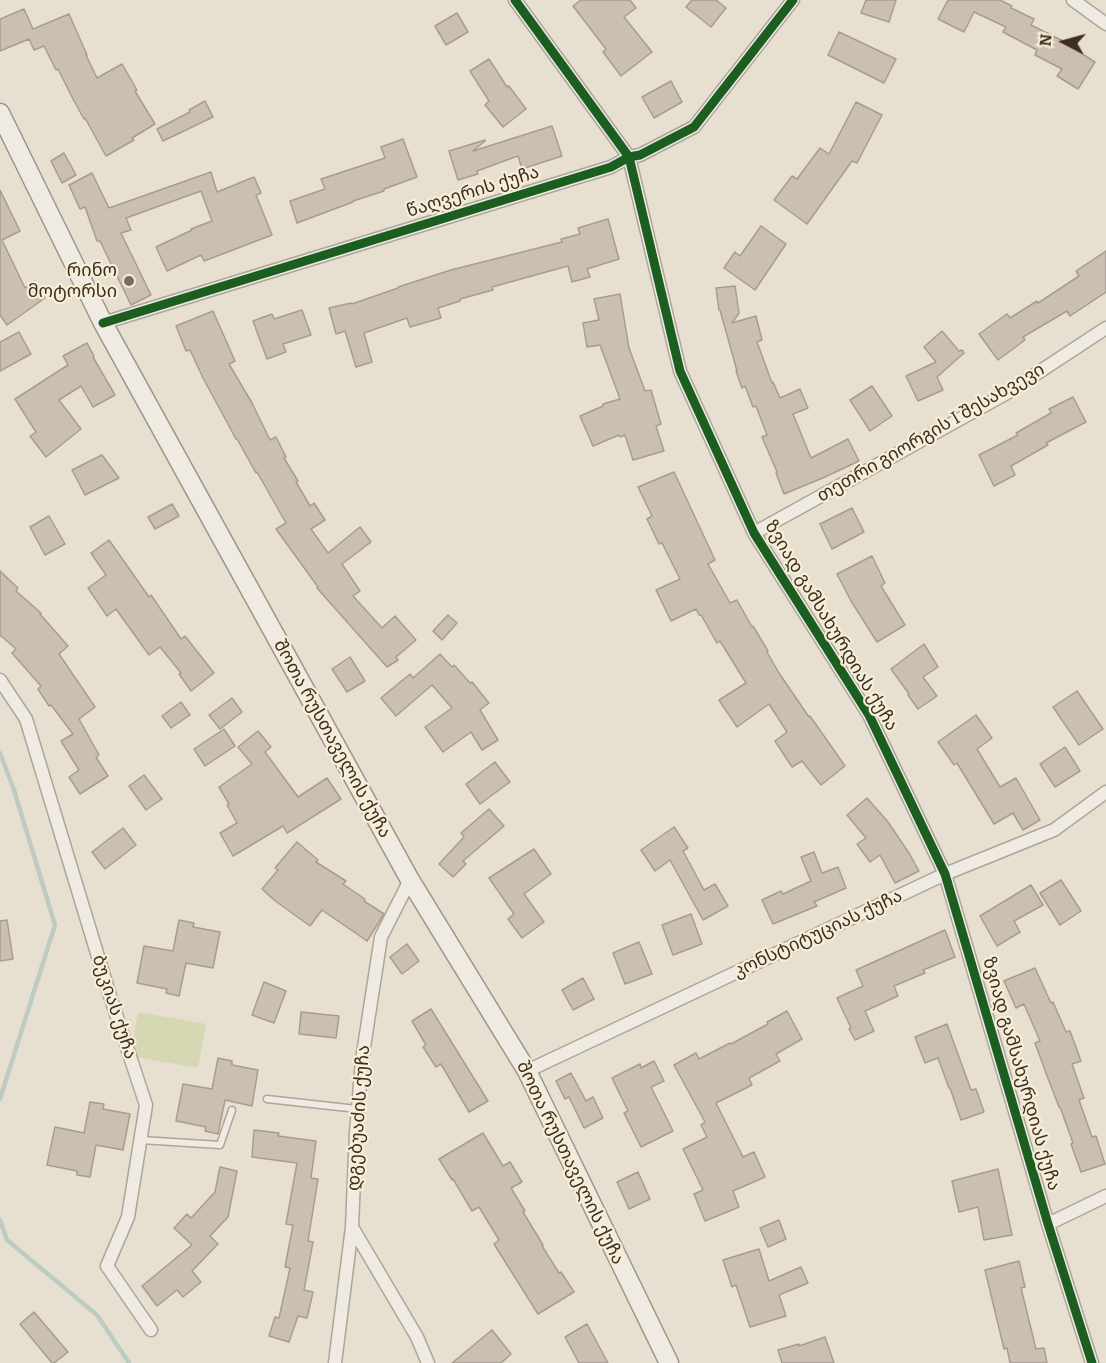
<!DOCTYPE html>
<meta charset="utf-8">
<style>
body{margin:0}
#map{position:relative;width:1106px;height:1363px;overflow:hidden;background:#e7e0d1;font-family:Bitter,serif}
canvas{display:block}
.north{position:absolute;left:1034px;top:12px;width:60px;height:60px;-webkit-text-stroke:4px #f7eed8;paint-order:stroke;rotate:276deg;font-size:16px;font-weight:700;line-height:24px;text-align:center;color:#3d2e20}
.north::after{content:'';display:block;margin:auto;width:21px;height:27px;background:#3d2e20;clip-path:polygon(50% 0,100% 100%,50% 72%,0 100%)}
</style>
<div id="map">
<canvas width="1106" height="1363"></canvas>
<div class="north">N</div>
</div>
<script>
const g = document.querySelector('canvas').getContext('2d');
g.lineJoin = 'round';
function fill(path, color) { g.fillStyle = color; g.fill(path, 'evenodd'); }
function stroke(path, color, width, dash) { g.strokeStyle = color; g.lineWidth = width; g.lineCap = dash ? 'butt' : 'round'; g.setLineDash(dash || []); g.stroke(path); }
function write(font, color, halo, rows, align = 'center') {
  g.font = font + ' Bitter,"Noto Sans Georgian",serif'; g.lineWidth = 4.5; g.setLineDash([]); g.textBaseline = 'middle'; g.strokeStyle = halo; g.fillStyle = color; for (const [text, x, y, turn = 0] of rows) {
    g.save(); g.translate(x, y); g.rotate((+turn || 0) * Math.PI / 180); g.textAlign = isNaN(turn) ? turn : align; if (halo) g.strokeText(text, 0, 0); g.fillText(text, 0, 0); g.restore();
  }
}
fill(new Path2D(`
 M138,1012L206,1024L198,1068L130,1056Z`), '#d6d7b3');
stroke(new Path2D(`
 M0,753L14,790L55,925L0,1099
 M0,1220L7,1240L97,1315L129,1363`), '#bcccc2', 4.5);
const building = new Path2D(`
 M581,0H630L636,8L624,17L652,52L621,76L603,52L606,49L573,6Z
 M692,0H716L726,8L711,27L686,7Z
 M866,0H896L889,22L861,13Z
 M948,0H1000L1012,6L1011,8L1034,19L1031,25L1065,42V43L1095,62L1078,89L1057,76L1062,69L1035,55L1037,50L1003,32L1006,27L974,12L964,32L938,19Z
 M24,9L33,29L69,14L87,55H86L97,78L122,64L137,90L135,91L155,124L132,138L134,140L106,156L85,118L84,119L73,99L58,69L56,70L44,46L34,50L29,39L0,51V19Z
 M457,13L468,32L446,45L435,26Z
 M839,32L896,59L884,83L828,55Z
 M489,59L507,87L509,86L526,109L503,127L485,105L489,101L470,71Z
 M671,81L682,102L654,118L642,97Z
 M205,101L213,117L163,141L157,129L190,112L189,110Z
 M856,102L882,115L857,163L852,161L807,224L774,200L792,176L797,179L820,148L829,154Z
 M552,126L562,156L522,169L518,156L477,171L478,174L458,180L449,151L485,140V141L473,151Z
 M403,139L417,177L384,189V191L353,201V202L297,223L290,201L325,189L321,179L385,158L381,147Z
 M64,153L76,175L62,183L51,161Z
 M211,172L217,192L254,177L261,193L256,195L272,235L204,261L201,255L167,271L156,247L192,230L191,229L212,221L201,191L126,218L131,230L121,233L151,295L131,305L100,241H97L85,207L80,209L69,185L92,173L109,208Z
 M0,190L20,231L2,240L25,288L34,281L45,298L7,325L0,315Z
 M608,219L619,259L587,269L590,277L572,282L568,266L492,287L493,290L460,299V301L438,308L441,318L410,327L407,318L364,333L372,362L356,367L345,331L336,334L329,308L351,303L352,304L398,288V287L451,270L562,242L561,239L580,234L578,228Z
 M761,226L786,244L755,290L724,268L735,252L740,256Z
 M1106,251V292L1070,316L1067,311L1023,337L1025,340L998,360L979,334L1007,314L1010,318L1037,301L1038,303L1079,276L1076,271Z
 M735,286L739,313L732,323L756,316L762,340L757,342L772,383L773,382L780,398L800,389L808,408L793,414L811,458L848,439L859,461L825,477L784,494L776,473L777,472L762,437L767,435L756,406L753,407L745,386L742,388L736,371H737L720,310H719L716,288Z
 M620,294L629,348L645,391L651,390L661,424L656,426L664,451L633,460L625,435L620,437L619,435L593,446L580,416L603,406V404L620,399L600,345L587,347L583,323L599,320L594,299Z
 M302,310L311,335L283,344L286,352L267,359L253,321L272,314L274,319Z
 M213,311L235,361L229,364L252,403L270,440L276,437L286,457L284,458L298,481L296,482L310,506L314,503L325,520L311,529L328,553L360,527L371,542L342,564L360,591L353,596L382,628L395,616L416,640L396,657L398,660L387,667L317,588L318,587L276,529L286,523L257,472L256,473L237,439H236L203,378L190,350L186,351L176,326Z
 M942,331L959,351L962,350L964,353L937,377L943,390L918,401L906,376L936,362L924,347Z
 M19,332L31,354L0,371V342Z
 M87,343L94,356L93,357L115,395L93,407L81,386L59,400L81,429L46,457L30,436L36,432L15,399L68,365L63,356Z
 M872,386L892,416L870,431L850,400Z
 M1073,397L1086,422L1046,443L1048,445L1011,466L1015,475L994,486L979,455L1018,435L1016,433L1051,413L1049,409Z
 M102,455L119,478L85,495L72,470Z
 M674,472L715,560L708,564L730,603L737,600L752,627L753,626L768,651L767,652L779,673L809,717L810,716L845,766L821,785L802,761L792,767L775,741L787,732L769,704L737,727L719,700L746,683L720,641L717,643L701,615H699L696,609L671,621L656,590L680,579L662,543L659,544L647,519L652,516L638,487Z
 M172,504L179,516L155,529L148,517Z
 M852,508L864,532L832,549L820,524Z
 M49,516L65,544L45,555L30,527Z
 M109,540L149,597L151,595L181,639L185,636L214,673L191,691L179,674L181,673L160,647L149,655L116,609L107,616L88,588L106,575L91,553Z
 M872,556L885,583L881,586L905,625L877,642L851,601L837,574Z
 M0,571L18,588L16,591L41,613L40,614L68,646L59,654L95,707L79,719L99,755L96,757L108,776L80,794L69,777L79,770L61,741L73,734L51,705L49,706L38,689L41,686L12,653L16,649L0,635Z
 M448,615L457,623L442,640L433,631Z
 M924,644L938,667L923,677L937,696L918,709L908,695L909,694L891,669Z
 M440,654L452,667L454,665L470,683L472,682L489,703L480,710L498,740L482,750L471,732L443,752L425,727L452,708L432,685L396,716L381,698L410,674L413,678Z
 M350,657L365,681L347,692L332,669Z
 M1077,691L1103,729L1079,745L1053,707Z
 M232,698L242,712L220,729L209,715Z
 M181,702L190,715L171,728L162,716Z
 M976,715L992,738L977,749L1000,787L1016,778L1040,820L1023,830L1013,813L994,824L957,763L954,765L938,742Z
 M224,729L235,746L205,766L194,749Z
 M258,731L271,747L265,752L298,797L327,778L341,799L287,833L283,826L233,856L220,833L237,823L227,805L229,804L219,787L252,764L238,747Z
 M1065,747L1080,771L1055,787L1040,764Z
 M495,762L510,782L480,804L466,784Z
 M144,775L162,799L146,810L129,786Z
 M867,798L888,822L909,853L919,871L895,883L880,855L870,862L857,844L866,838L847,815Z
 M489,809L504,826L463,861L466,864L453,877L439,864L464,837L461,833Z
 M674,827L688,848L683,851L704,890L715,884L728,906L703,920L670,860L655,871L641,850Z
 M123,828L136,845L105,869L92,852Z
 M297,842L318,860L316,862L346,881L343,884L365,899L364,901L384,914L367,941L322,910L310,926L274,900L262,889L278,870L275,868Z
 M534,849L551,874L524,894L544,922L522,938L508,919L514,914L489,878Z
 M814,852L822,873L838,867L846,888L814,902L817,906L773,924L762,900L781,891L783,894L811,881L801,857Z
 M1061,880L1081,911L1060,925L1040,893Z
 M1031,885L1043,905L1014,921L1020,932L997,946L980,916Z
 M691,914L702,944L673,955L662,925Z
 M7,920L13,959L0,961V921Z
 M179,920L194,923L193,927L220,932L213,968L186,963L179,996L166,993L167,989L137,983L144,946L173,951Z
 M945,930L955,957L923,970L925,973L894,986L898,996L865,1011L874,1031L855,1040L849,1029L851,1028L837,998L863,986L856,970Z
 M639,942L652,974L625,984L613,953Z
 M407,944L419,961L402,974L390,957Z
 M1035,968L1051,1003L1053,1002L1066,1032L1070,1031L1081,1061L1072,1064L1084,1098L1079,1100L1092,1137L1096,1136L1105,1164L1081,1172L1071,1144L1073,1143L1060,1107H1059L1046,1073L1035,1043L1040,1041L1024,1004L1016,1008L1004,981Z
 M583,978L594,999L573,1010L562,990Z
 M264,982L286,991L274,1023L252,1015Z
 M431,1009L488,1101L469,1112L441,1064L436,1067L423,1047L426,1045L412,1021Z
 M787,1011L802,1039L776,1054L780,1061L749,1078L752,1085L716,1103L743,1157L754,1152L765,1177L733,1191L739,1207L705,1221L694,1194L703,1190L683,1149L707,1137L701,1125L705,1122L674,1065L696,1053L699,1059L730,1043L731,1044L768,1024L767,1022Z
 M301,1012L339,1016L336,1038L299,1034Z
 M947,1024L971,1090L976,1089L984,1112L961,1120L950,1088H949L938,1058L925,1063L915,1037Z
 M218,1058L232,1061V1065L258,1070L252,1106L225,1100L218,1134L205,1131L206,1127L176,1121L183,1084L212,1089Z
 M654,1061L664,1081L651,1087L673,1131L641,1147L624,1113L628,1111L612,1078L640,1064L641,1068Z
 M571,1073L586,1101L593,1097L603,1118L584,1128L569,1097L565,1099L556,1081Z
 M90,1102L104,1104L103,1109L130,1114L123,1150L96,1145L90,1177L77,1175V1171L47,1165L55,1127L84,1133Z
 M254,1130L279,1133L278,1136L316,1141L311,1178L318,1179L308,1241L313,1242L304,1290L313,1292L307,1318L298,1316L289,1342L269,1336L275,1317L279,1318L290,1268L285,1267L293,1225L286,1224L297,1163L252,1157Z
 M483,1133L503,1166L510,1162L522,1182L511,1188L525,1211L523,1212L543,1245L542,1246L559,1273L561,1272L574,1292L538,1314L494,1244L499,1240L479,1207L472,1211L453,1179L452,1180L439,1159Z
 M220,1167L237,1171L228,1217L210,1236L218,1244L192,1271L201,1282L183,1297L177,1290L157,1306L142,1286L192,1245L174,1228L187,1214L191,1218L215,1192Z
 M998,1169L1012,1235L984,1240L978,1207L959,1212L952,1181Z
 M638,1172L650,1199L629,1209L617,1182Z
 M779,1220L786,1239L768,1247L760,1228Z
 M759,1249L769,1281L801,1267L808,1283L779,1295L786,1316L750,1327L736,1285L732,1287L723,1260Z
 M1019,1261L1025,1287L1021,1288L1036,1349L1044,1348L1047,1363H1010L1007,1348L1004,1349L985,1270Z
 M34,1312L68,1352L54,1363H52L20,1324Z
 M587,1324L608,1363H579L565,1337Z
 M492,1330L511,1354L501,1363H452Z
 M825,1337L834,1363H782L778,1350L799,1344V1346Z`);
fill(building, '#cbbfb2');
stroke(building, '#a89c90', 1.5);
const lane = new Path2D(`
 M267,1099L357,1109
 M141,1140L220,1145L232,1110`);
const street = new Path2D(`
 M515,0L629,157L680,371L754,533L869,715L945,874L1048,1224L1092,1363
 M1073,0L1106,24
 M103,323L611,167L629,157L640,155L694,127L793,0
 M754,533L1007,393L1106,328
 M0,680L26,719L110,996L146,1105L128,1217L107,1266L151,1330
 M527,1071L945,874L1054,830L1106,792
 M1048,1224L1106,1196
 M352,1227L417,1337L428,1363
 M335,1363L352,1227L356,1132L362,1060L381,937L410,880`);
const secondary = new Path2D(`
 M0,113L103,323L410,880L527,1071L669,1363`);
stroke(lane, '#ada599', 9);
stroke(street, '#ada599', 15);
stroke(secondary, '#9c958a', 21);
stroke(lane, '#efebe3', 6);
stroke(street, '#efebe3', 12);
stroke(secondary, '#efebe3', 18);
stroke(new Path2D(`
 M515,0L629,157L680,371L754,533L869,715L945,874L1048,1224L1092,1363
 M103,323L611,167L629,157L640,155L694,127L793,0`), '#1b5e20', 9);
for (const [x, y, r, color] of [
 [129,281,6,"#786c5e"]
]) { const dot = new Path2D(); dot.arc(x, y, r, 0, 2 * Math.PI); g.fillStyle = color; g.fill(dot); stroke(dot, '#f7eed8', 2); }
write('18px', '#3d2e20', '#f7eed8', [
 ["წაღვერის ქუჩა",473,192,-17],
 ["თეთრი გიორგის I შესახვევი",931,433,-30],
 ["ზვიად გამსახურდიას ქუჩა",831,626,59],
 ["შოთა რუსთაველის ქუჩა",332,739,61],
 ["კონსტიტუციას ქუჩა",818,934,-25],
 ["ბუკიას ქუჩა",114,1007,72],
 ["ზვიად გამსახურდიას ქუჩა",1021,1074,74],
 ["დგებუაძის ქუჩა",359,1118,-86],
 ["შოთა რუსთაველის ქუჩა",570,1163,64]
]);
write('18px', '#3d2e20', '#f7eed8', [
 ["რინო",117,271],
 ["მოტორსი",117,292]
], 'right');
</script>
